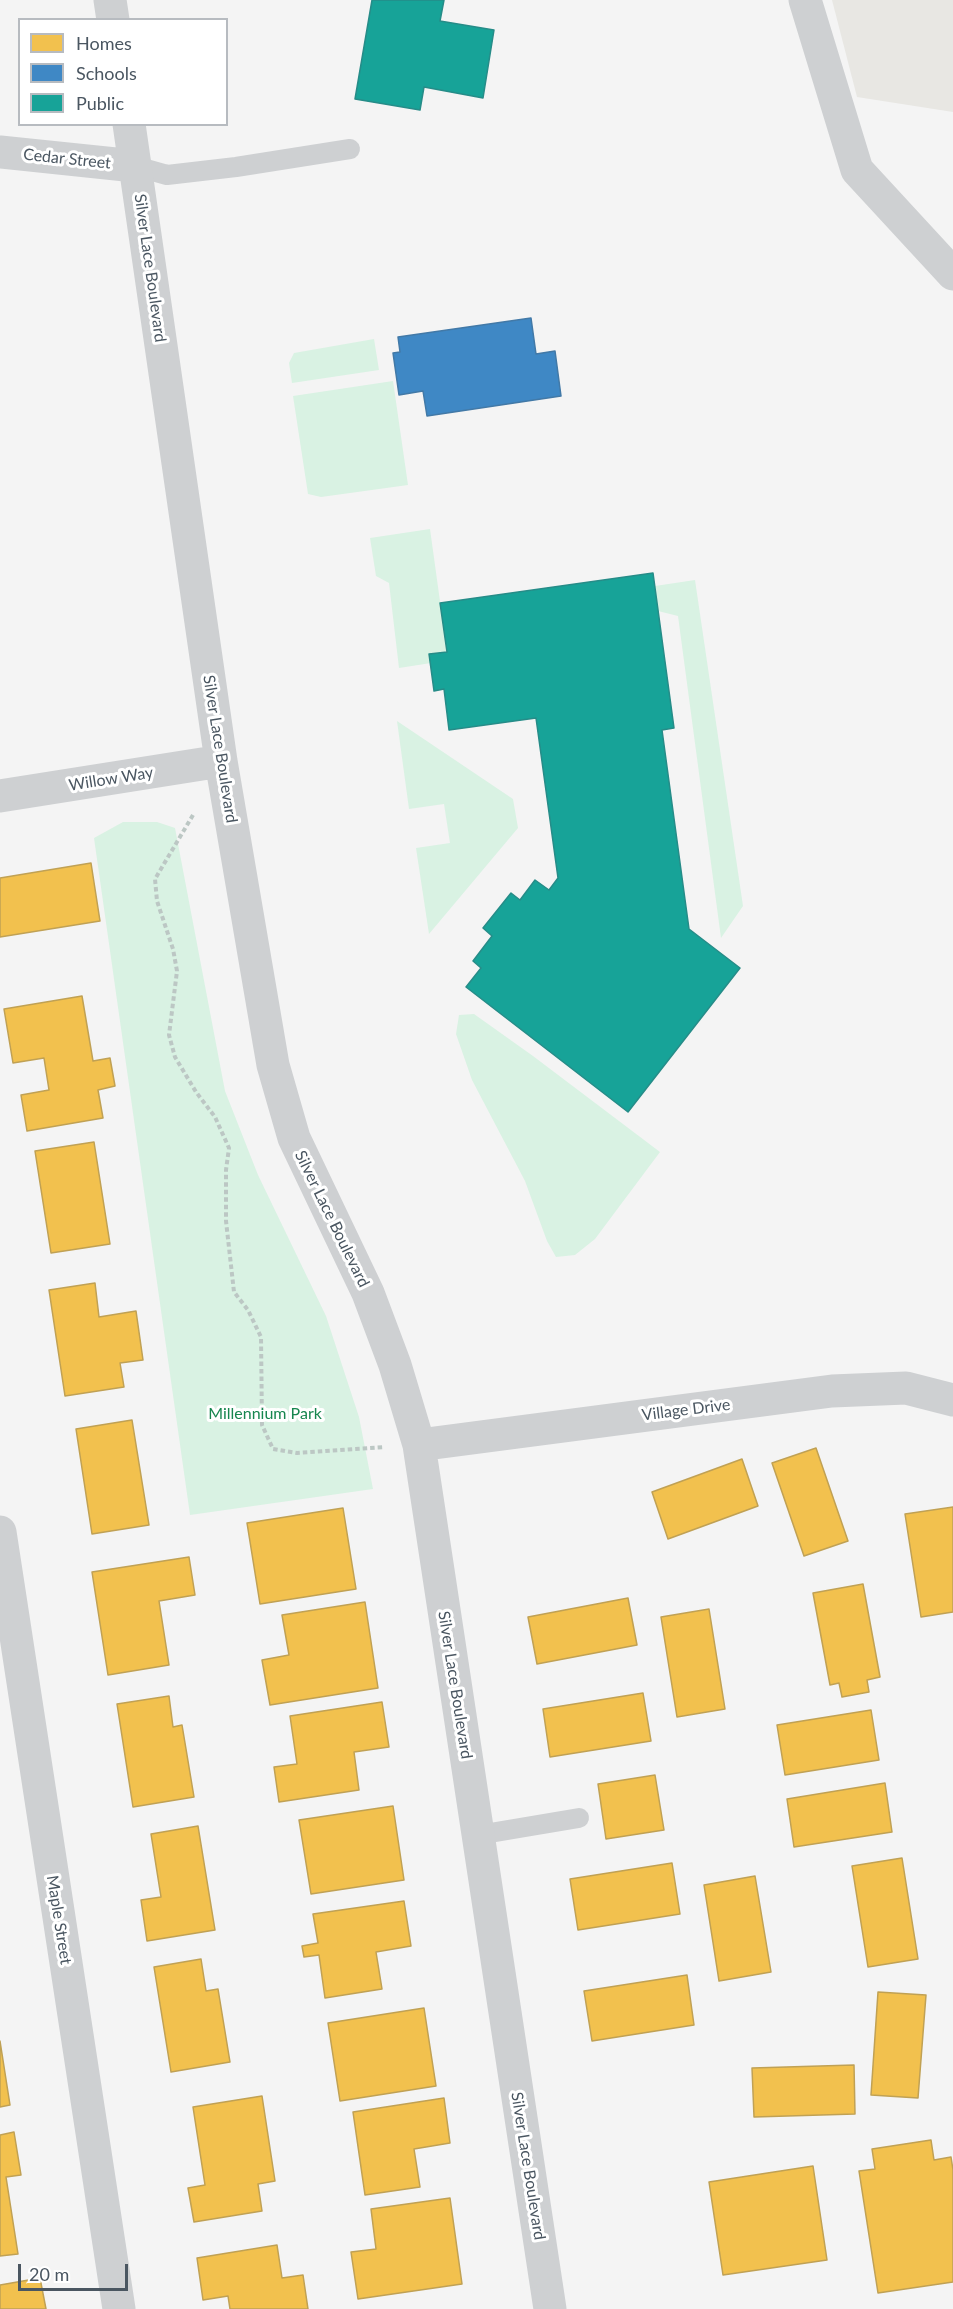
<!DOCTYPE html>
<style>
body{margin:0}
#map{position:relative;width:953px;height:2309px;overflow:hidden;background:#f4f4f4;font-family:Lato,sans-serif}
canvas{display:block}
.legend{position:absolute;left:18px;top:18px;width:210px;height:108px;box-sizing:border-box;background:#fff;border:2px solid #b7bbc0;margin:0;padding:8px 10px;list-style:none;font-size:18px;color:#4a5661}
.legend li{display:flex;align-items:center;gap:12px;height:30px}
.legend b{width:30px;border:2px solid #b7bbc0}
.scale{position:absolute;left:18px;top:2264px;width:110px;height:27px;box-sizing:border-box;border:3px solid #4a5661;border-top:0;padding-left:8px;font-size:18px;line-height:21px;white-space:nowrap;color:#4a5661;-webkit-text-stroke:4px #fff;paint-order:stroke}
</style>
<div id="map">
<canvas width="953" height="2309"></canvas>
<ul class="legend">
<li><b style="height:16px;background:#f2c14e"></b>Homes</li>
<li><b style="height:16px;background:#3f88c5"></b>Schools</li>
<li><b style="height:16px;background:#17a398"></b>Public</li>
</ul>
<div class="scale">20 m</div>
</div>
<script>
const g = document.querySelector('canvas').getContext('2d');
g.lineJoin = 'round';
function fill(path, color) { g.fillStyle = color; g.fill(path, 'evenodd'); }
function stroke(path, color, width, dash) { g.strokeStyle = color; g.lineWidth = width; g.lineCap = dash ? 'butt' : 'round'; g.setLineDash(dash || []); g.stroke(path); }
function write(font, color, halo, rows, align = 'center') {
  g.font = font + ' Lato,sans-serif'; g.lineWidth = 6; g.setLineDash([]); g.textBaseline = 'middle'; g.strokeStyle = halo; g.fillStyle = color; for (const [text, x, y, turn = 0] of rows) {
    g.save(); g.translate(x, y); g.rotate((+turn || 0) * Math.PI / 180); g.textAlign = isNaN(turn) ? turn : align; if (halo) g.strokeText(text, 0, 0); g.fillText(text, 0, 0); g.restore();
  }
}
fill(new Path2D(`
 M832,0H953V112L857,97Z`), '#e8e7e3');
fill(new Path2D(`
 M374,339L379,370L292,383L289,363L294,353Z
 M393,381L408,485L321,497L308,494L293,396Z
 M430,529L447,652L431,663L399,668L389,583L376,576L370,538Z
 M695,580L743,906L721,938L678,616L658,611L655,586Z
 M397,721L513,799L518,828L429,934L416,848L450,843L444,804L409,809Z
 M123,822H157L175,828L225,1091L258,1175L326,1316L359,1417L373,1489L190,1515L94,838Z
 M474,1014L533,1056L660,1152L595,1239L575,1255L556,1257L547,1241L525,1181L472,1080L456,1034L459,1015Z`), '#d9f2e3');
const homes = new Path2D(`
 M91,863L100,921L0,937V878Z
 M82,996L93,1061L110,1058L115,1086L98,1090L103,1118L27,1131L21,1095L49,1090L44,1058L13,1063L4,1009Z
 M94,1142L110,1244L51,1253L35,1151Z
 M95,1283L99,1317L136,1311L143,1360L120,1363L124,1387L65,1396L49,1290Z
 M132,1420L149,1525L92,1534L76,1429Z
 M816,1448L848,1541L804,1556L772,1463Z
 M742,1459L758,1506L668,1539L652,1492Z
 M953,1507V1612L921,1617L905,1514Z
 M343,1508L356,1589L260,1604L247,1523Z
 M189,1557L195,1595L159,1601L169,1665L108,1675L92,1572Z
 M863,1584L880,1677L867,1680L869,1692L842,1697L839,1683L830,1685L813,1593Z
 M628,1598L637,1645L537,1664L528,1617Z
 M365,1602L378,1688L270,1705L262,1660L289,1655L282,1615Z
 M709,1609L725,1709L677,1717L661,1617Z
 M643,1693L651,1741L550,1757L543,1709Z
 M169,1696L173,1727L182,1725L194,1797L133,1807L117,1704Z
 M382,1702L389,1747L354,1752L359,1790L279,1802L274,1767L297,1764L290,1716Z
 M871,1710L879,1760L785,1775L777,1725Z
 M655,1775L664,1830L606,1839L598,1784Z
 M885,1783L892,1832L794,1847L787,1799Z
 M393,1806L404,1880L311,1894L299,1820Z
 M198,1826L215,1930L147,1941L141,1900L161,1897L151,1834Z
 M902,1858L918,1959L868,1967L852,1866Z
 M672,1863L680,1914L578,1930L570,1879Z
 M755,1876L771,1972L719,1981L704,1885Z
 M404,1901L411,1946L376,1952L382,1989L325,1998L319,1955L304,1957L302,1946L318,1943L313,1914Z
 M201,1959L206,1991L218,1989L230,2062L171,2072L154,1967Z
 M687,1975L694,2025L592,2041L584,1991Z
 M878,1992L926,1995L918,2098L871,2095Z
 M424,2008L436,2086L340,2101L328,2023Z
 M0,2041L10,2105L0,2107Z
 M854,2065L855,2114L754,2117L752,2068Z
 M262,2096L275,2181L258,2184L262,2211L194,2222L188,2188L205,2185L193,2107Z
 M444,2098L450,2143L414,2149L420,2187L365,2195L353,2112Z
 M14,2132L21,2175L6,2177L18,2254L0,2256V2135Z
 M931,2140L934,2160L951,2157L953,2170V2282L878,2293L859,2171L875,2169L872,2149Z
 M813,2166L827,2260L723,2275L709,2182Z
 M450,2198L462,2284L358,2299L351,2252L376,2249L371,2209Z
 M277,2245L282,2278L303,2275L308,2309H230L228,2296L203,2300L197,2258Z
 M40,2278L46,2309H0V2285Z`);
fill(homes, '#f2c14e');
stroke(homes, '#c0a154', 1.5);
const schools = new Path2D(`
 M531,318L536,354L555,351L561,396L427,416L423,391L399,395L393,353L400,352L398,337Z`);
fill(schools, '#3f88c5');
stroke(schools, '#4279a7', 1.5);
const public = new Path2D(`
 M372,0H444L440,21L494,30L483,98L424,87L420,110L355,99Z
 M653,573L674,728L662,730L689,929L740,968L628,1112L466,987L481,968L473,961L492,936L483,928L511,893L520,900L535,880L549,890L558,878L536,718L449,730L444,689L434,691L429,654L447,652L440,603Z`);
fill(public, '#17a398');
stroke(public, '#268c88', 1.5);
stroke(new Path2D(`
 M193,815L155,879L157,901L173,949L177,971L169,1035L175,1057L196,1092L215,1117L229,1148L226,1170V1221L234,1292L248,1310L261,1337L262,1425L273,1449L297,1453L385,1447`), '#bcc7c4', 4, [4.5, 3]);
stroke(new Path2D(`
 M135,166L167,175L236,167L350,149
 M478,1835L579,1818`), '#ced0d2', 20);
stroke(new Path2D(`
 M110,0L113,20
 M805,0L857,170L953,274
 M129,124L221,761L273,1065L294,1138L368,1293L395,1365L419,1445L550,2309
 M0,152L135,166
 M0,796L221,761
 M419,1445L832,1391L906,1388L953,1400
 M0,1532L119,2309`), '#ced0d2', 33);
write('16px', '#4a5661', '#fff', [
 ["Cedar Street",67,159,6],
 ["Silver Lace Boulevard",150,268,82],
 ["Silver Lace Boulevard",220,749,81],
 ["Willow Way",111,779,-9],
 ["Silver Lace Boulevard",332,1219,64],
 ["Village Drive",686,1410,-7],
 ["Silver Lace Boulevard",455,1685,81],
 ["Maple Street",59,1920,81],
 ["Silver Lace Boulevard",528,2166,81]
]);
write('16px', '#17864f', '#fff', [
 ["Millennium Park",265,1414]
]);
</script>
